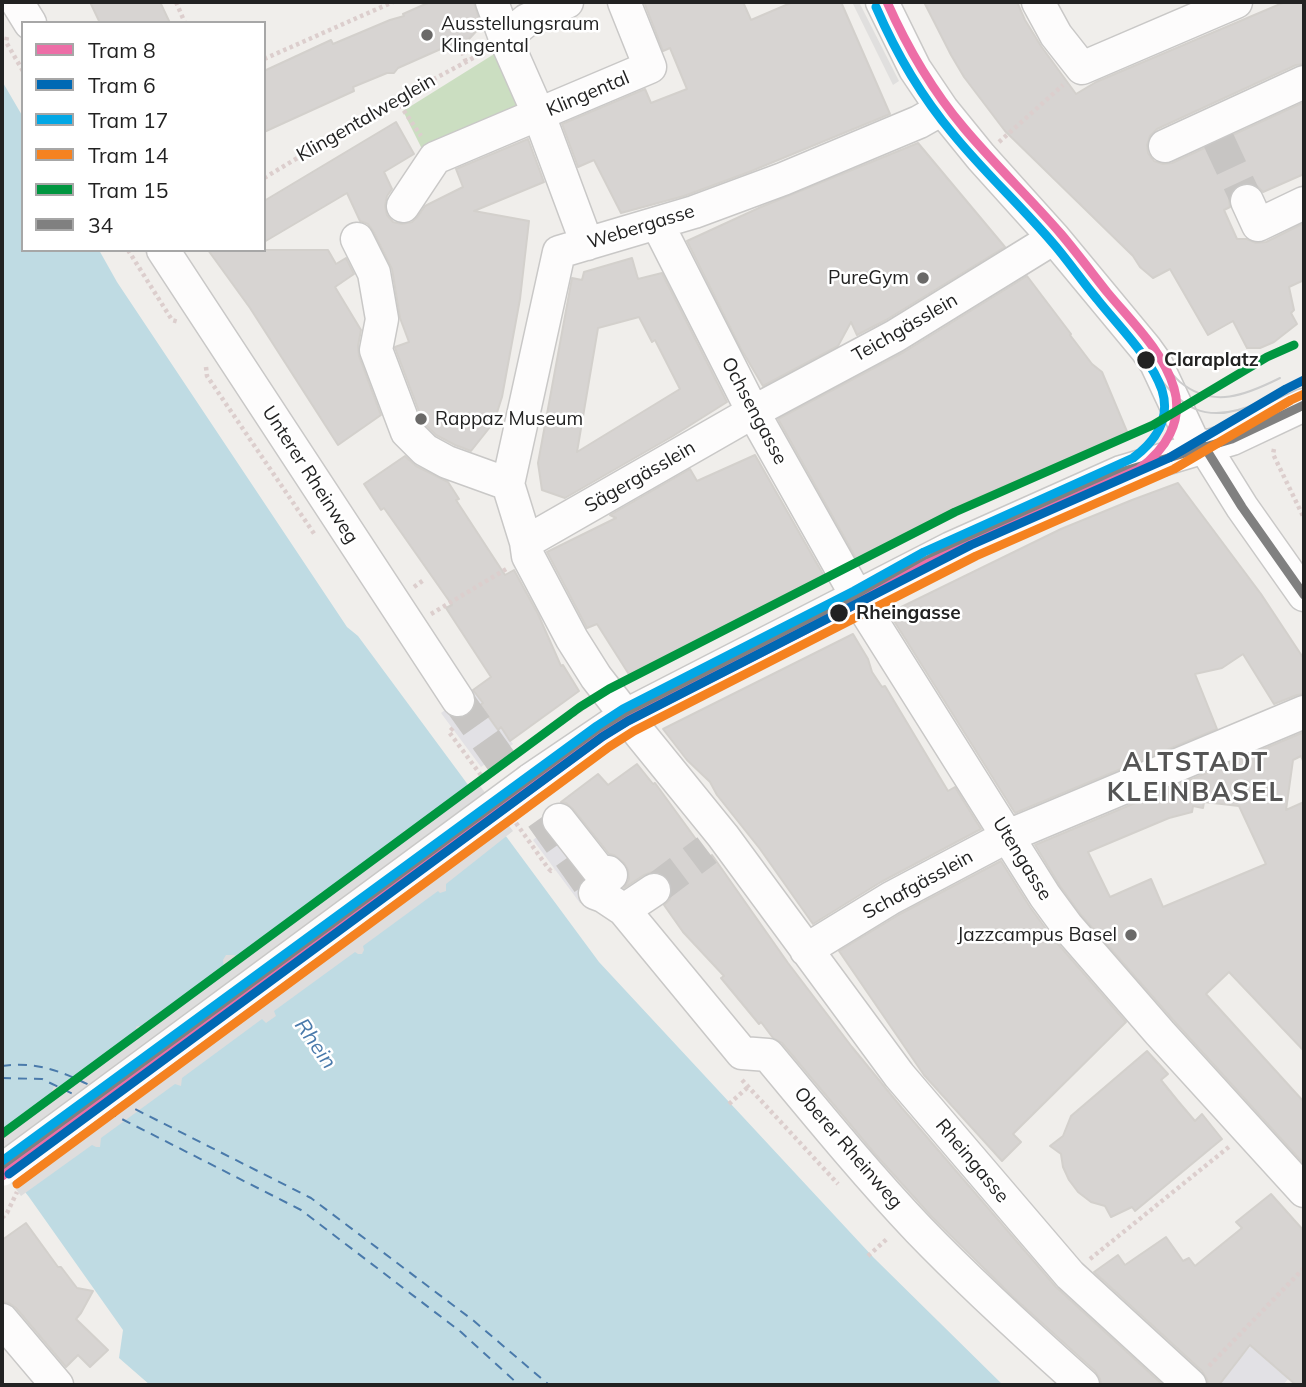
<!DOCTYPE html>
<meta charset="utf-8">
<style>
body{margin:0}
#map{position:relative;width:1306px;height:1387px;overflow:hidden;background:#f0eeeb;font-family:Mulish,sans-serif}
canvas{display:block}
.frame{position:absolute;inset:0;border:4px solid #222;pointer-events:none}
.legend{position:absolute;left:21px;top:21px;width:245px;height:231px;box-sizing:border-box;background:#fff;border:2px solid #a7a7a7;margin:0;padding:9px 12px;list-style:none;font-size:21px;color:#222}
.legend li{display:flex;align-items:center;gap:14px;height:35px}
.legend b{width:35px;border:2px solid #a7a7a7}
</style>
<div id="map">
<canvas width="1306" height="1387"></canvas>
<div class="frame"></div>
<ul class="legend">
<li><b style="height:9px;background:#ed6ea7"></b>Tram 8</li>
<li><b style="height:9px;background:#0069b4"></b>Tram 6</li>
<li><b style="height:9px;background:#02a7e5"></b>Tram 17</li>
<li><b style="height:9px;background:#f58220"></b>Tram 14</li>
<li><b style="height:9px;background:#009640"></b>Tram 15</li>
<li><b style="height:9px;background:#808080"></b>34</li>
</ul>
</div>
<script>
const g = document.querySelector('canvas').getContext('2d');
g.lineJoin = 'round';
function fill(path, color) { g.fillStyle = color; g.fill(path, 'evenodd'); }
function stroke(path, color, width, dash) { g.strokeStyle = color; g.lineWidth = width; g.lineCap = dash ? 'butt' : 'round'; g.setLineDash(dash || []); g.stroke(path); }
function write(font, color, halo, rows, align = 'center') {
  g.font = font + ' Mulish,sans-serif'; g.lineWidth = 5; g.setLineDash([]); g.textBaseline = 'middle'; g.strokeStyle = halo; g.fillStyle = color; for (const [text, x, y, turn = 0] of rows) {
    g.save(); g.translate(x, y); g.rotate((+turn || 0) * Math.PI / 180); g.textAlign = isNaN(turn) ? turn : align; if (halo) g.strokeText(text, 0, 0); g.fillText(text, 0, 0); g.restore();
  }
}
fill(new Path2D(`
 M499,51L522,113L426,157L403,111Z`), '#cbdec1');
fill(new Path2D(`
 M852,2H859L899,81L893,85Z`), '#e0dfde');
fill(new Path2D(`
 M473,690L483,703L480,706L487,716L497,729L500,727L513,744L481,767L441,713Z
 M563,817L607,882L580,903L533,840Z
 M1251,1346L1289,1378L1283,1385H1219L1234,1366V1364Z`), '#e2e1e5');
fill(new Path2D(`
 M2,81L23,117V250H99L117,282L347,627L358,636L599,962L874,1258L1003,1385H150L119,1358L123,1330L29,1197L2,1163Z`), '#bfdbe3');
fill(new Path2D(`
 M478,783L513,831L446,884V891L440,893L438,891L363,946L364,950L362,954H358L355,952L274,1011L276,1016L266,1023L262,1019L182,1078L181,1086L175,1084L101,1138L100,1147H96L92,1145L21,1196L2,1170V1132L53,1095L52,1091L54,1086L62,1089L137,1033L136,1027L138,1026L145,1027L224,969L223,960L226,955H234L240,958L319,899L320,892L327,893L403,838L404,830L411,832Z`), '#dedddd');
stroke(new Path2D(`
 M2,1066C34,1061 62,1071 91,1086
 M2,1078L42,1079L75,1095
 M121,1102L311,1198L474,1321L549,1385
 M108,1112L301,1210L461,1332L519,1385`), '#4a7aab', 2, [9, 7]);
const building = new Path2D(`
 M90,2H160L170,23H100Z
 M430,2H474L481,26L469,39L452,44L398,68L394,73H387L353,87L354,91L264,132V71L331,40L333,44L390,20L404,16L403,14Z
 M644,2H743L751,20L793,2H841L890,114L749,172L684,196L621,213L594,160L578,167L562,124L645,89L651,103L687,89L670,48L663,51Z
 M924,2H1017L1025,20L1041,46L1076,94L1096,82L1285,2H1304V64L1296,65L1157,129L1150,136L1147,145L1148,153L1154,161L1163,164L1172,163L1304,102V174L1263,192L1257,186L1249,183L1240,184L1232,191L1229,199L1230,207L1224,210L1237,239H1247L1256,243L1266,242L1304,223V280L1289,287L1294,310L1291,313L1297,324L1274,342L1260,348H1247L1233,321L1208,335L1170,269L1153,278L1140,267L1133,256L1005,131L964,77L951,55Z
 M396,122L414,154L384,172L392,189L387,196L385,206L387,215L393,222L402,224L412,222L418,216L425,206L463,187L456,169L528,139L544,182L474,211L529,221L520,299L502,397L494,422L471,451L455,445L436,435L423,422L395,348V347L409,342L400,318L392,269L373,231L368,224L360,221L347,193L264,242V201Z
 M918,143L1005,247L886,320L857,335L851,322L838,346L763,386L741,349L687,241L761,207Z
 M208,250H328L336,264L346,258L354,274L335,287L361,330L358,346L359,356L381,415L338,445L250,308Z
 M632,258L638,279L662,273L727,402L673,436L565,498L542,490L538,463L572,278L582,280L584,272ZM639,317L652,342L655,340L680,389L577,452L598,328Z
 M1027,276L1071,334L1070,335L1092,364L1102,372L1128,434L970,501L857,560L778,419L904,352Z
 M755,455L824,576L630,676L597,624L587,628L547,552L616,518L610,515L690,469L697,481Z
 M405,456L416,466L448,482L459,499L456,500L505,575L514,570L538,614L561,666L563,665L579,691L510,741L501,727L498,730L480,705L483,703L473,690L491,677L446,608L452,605L384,508L381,510L364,484Z
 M1178,483L1261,594L1304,659V694L1297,695L1274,704L1243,654L1222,668L1195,674L1217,729L1015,813L889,613L1061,529L1132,500Z
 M853,634L868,659L872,672L882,687L885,686L948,791L955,787L981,829L881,882L813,924L760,849L717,795L710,782L687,760L663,729Z
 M1304,732V763L1301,756L1293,760L1286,810L1304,802V1051L1229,972L1206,994L1304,1102V1164L1174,1021L1081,915L1060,886L1035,845ZM1204,802L1239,806L1266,864L1163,907L1151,879L1110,897L1088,852L1169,818L1192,812L1193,806L1203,808Z
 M637,764L653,784L655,783L709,857L712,855L788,963L852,1047L902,1108L1056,1287L1163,1385H1101L1100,1379L1095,1371L1012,1296L932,1217L875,1154L782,1043L773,1038L761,1022L759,1024L721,978L724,976L683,932L664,905L670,899L672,890L669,879L662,873L652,872L644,875L624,888L629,879L628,870L624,863L614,855L609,854L573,809L566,803L561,802L598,774L608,785Z
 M1001,861L1030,907L1052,937L1126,1022L1015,1132L1013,1134L1021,1142L1002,1161L924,1075L839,951L900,914Z
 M1147,1051L1168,1074L1161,1080L1178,1101L1195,1121L1202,1114L1222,1139L1135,1211L1132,1207L1111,1217L1105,1206L1091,1202L1078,1192L1069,1180L1063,1167L1061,1154L1050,1146L1063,1136L1071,1116Z
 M1271,1194L1304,1231V1385H1296L1250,1345L1219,1385H1208L1207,1379L1202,1371L1094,1272L1118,1255L1125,1265L1166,1237L1183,1261L1189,1258L1195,1266L1242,1228L1236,1222Z
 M26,1223L58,1267H61L77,1288L93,1291L81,1313L76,1319L108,1350L90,1367L78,1355L66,1367L16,1308L9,1303L2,1302V1240Z`);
fill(building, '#d7d4d2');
stroke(building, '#d3d0cc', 2);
stroke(new Path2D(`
 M1218,139L1247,201
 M458,700L595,893
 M654,890L707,850`), '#c7c5c3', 32, [32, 16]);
const minor = new Path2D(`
 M17,2L30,23
 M492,2L505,38L539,115L587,244
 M882,2L915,69L942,109L981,157L1054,238L1146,349L1156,363L1193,442L1204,446
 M1038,2L1056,35L1082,68L1236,2
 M505,38L527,20L567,2
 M1165,146L1304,82
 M1247,201L1258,225L1304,203
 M403,206L435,158L650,67L624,2
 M657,223L753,412L860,602L1045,896L1067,926L1160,1033L1304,1191
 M357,239L374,273L382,319L376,350L407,432L425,450L447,462L508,484
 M163,250L458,700
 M1204,446L1242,507L1304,595
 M508,484L526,542L528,556L572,639L596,677L641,735L723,836L899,1075L1070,1275L1190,1385
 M508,484L559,252L694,212L783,179L919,122L942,109
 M526,542L753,412L895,336L1054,238
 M530,780L626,715L951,548L1121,472L1232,439L1304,405
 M559,820L603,876L608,872L611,875
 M595,893L603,896L624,910L742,1053L768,1055C817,1114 866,1174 919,1230C971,1284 1027,1335 1083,1385
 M624,910L654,890
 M806,950L891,898L1008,836L1304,712
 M2,1320L57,1385`);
stroke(minor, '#c9c8c7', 35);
stroke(new Path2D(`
 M176,2L185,23
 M7,37L6,42L23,71
 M462,52L466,62
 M264,59L393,2
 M396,99L421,136
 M999,142L1063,85
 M264,178L396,99L466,62L485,51
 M128,250L172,320L179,322
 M206,367L207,376L315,535
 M1274,449L1273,454L1304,518
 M414,587L425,579
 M431,614L508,568
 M562,723L586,706
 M453,728L449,732L486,782
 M516,823L548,868L551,871L554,869
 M742,1080L838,1184
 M729,1104L748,1087
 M2,1218L7,1213L17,1192
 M868,1256L888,1238
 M1090,1259L1230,1146
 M1209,1366L1304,1268`), '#dccecd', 4.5, [3.5, 3.5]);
stroke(minor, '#fdfcfc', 32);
stroke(new Path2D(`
 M1154,352C1163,362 1170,373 1180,382C1213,409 1246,395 1280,378
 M1149,363C1180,409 1205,427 1260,402`), '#ccc', 2);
const minorBridge = new Path2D(`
 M2,1170L530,780`);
stroke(minorBridge, '#c9c8c7', 35, []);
stroke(minorBridge, '#fdfcfc', 32);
stroke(new Path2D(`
 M1204,446L1242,507L1304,595
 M2,1170L501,802L626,715L951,548L1121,472L1232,439L1304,405`), '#808080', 9);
stroke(new Path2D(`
 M2,1176L603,736L629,720L860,602L929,563L1139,469C1165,450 1184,421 1174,388C1163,351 1131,321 1107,292C1092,273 1077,253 1061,234C1030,198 995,165 964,128C932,90 907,47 887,2`), '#ed6ea7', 9);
stroke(new Path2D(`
 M9,1174L602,737L628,721L971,545L1169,458L1286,389L1304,380`), '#0069b4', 9);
stroke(new Path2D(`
 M2,1161L597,726L623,709L854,591L924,552L1133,458C1155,442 1171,419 1162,390C1150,356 1119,327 1097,299C1081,280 1067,259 1051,241C1019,204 984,172 953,134C921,96 896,53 876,7`), '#02a7e5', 9);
stroke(new Path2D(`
 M17,1184L609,747L634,731L976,556L1174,469L1291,400L1304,394`), '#f58220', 9);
stroke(new Path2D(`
 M2,1134L580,707L609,689L955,512L1153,425L1267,357L1294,345`), '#009640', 9);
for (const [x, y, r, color] of [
 [427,35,7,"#6a6968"],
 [923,278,7,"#6a6968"],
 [1146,360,10,"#222"],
 [421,419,7,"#6a6968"],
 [839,613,10,"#222"],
 [1131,935,7,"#6a6968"]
]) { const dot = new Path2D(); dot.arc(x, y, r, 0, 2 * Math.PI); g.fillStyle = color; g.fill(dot); stroke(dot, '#fff', 2.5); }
write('19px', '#222', '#fff', [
 ["Ausstellungsraum",441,24],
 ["Klingental",441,46],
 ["PureGym",909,278,"right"],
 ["Rappaz Museum",435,419],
 ["Jazzcampus Basel",1117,935,"right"]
], 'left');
write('19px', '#222', '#fff', [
 ["Klingental",588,94,-23],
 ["Klingentalweglein",366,118,-30],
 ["Webergasse",641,227,-17],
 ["Teichgässlein",905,328,-30],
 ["Ochsengasse",754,411,62],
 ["Unterer Rheinweg",310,475,57],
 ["Sägergässlein",640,477,-30],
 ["Utengasse",1022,859,58],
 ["Schafgässlein",918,885,-29],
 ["Oberer Rheinweg",848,1148,49],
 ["Rheingasse",972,1161,50]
]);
write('bold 19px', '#222', '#fff', [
 ["Claraplatz",1164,360],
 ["Rheingasse",856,613]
], 'left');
write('italic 21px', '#4a7aab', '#fff', [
 ["Rhein",315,1044,55]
]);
g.letterSpacing = '2px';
write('bold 26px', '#555', '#fff', [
 ["ALTSTADT",1196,763],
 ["KLEINBASEL",1196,793]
]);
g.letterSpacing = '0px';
</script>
